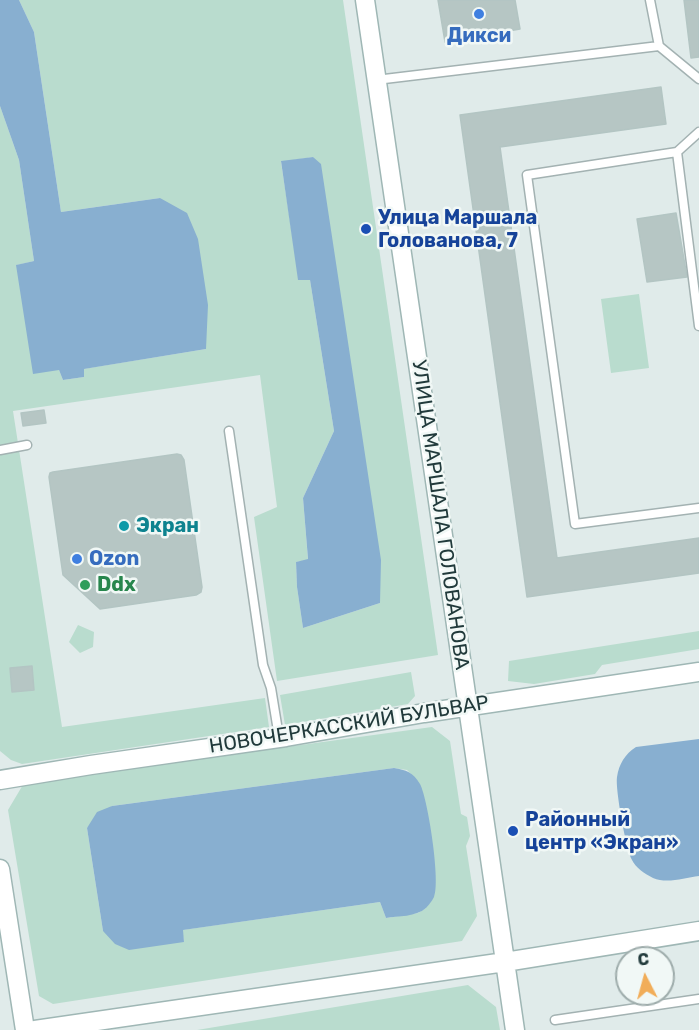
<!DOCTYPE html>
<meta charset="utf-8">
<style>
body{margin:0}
#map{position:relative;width:699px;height:1030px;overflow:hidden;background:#e0ebea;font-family:Rubik,sans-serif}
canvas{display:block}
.north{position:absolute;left:615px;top:946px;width:60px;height:60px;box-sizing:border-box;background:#f1f8f6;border:2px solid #9eacab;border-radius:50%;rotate:354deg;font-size:16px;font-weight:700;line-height:24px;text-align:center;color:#213a3b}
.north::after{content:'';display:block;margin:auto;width:21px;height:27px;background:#f1ad59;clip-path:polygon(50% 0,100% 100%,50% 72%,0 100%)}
</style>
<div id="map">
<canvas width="699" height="1030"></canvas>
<div class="north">С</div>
</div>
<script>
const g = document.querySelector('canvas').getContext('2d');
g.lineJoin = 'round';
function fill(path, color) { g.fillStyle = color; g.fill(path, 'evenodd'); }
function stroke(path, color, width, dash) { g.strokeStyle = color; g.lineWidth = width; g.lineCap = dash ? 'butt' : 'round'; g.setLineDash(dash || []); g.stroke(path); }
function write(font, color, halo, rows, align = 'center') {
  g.font = font + ' Rubik,sans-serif'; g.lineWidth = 5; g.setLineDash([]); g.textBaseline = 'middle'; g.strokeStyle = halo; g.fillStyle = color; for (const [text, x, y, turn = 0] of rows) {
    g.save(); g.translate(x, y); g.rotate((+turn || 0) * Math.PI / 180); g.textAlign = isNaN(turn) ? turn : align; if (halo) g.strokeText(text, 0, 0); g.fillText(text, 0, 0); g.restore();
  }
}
fill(new Path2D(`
 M19,0H343L438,655L277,681L254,517L277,507L260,375L13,411L62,727L265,698L269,727L22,764L11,760L0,751V106L19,160L34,261L17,265L63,380L84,377L83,369L206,349L160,198L61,212L34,32ZM313,157L380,603L303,628L297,587L296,562L308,560L303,498L334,431L310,280H299L281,162Z
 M639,294L649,368L611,373L601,299Z
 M78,625L94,632L93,647L80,653L69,642Z
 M699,631V649L602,665L595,674L534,684L508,681L509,661Z
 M411,672L415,696L408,704L285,725L280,695Z
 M432,727L450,741L461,814L467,817L470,836L466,846L477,916L462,941L53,1004L39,996L8,810L24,783ZM394,768L407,770L412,775L426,908L418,913L386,918L380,902L182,930L184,942L103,931L87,828L112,806Z
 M468,985L496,1007L500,1030H197Z`), '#b9dcce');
fill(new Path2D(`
 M0,0H19L34,32L61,212L160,198L187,213L198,239L208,305L206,349L84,369V377L63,380L59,370L33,374L16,265L34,261L19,160L0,106Z
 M313,157L321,164L381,560L380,603L303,628L297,587L296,562L308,559L303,498L334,431L310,280H298L281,161Z
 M699,739V876C684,878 667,884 653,878C645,874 635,867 632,860C626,850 615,788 617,777C619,764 625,754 636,747Z
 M394,768C406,770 413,772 420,784C428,799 441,883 434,897C432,901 428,906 426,908C416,917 398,916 386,918L380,902L183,930L184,942L129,950L115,944L103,931L87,828L97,812L112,806Z`), '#88afd0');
const building = new Path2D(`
 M438,0H515L520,29L445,42Z
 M684,0H699V57L691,58Z
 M661,87L666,124L500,147L557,558L699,538V573L527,597L460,115Z
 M676,213L687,277L647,282L637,219Z
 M44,410L46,423L23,426L21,413Z
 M177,454L181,455L184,460L202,587L201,592L196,595L100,609L63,575L49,477L50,473L53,472Z
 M32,666L34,690L12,692L10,668Z`);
fill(building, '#b6c6c4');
stroke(building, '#b3c5c3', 1.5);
const lane = new Path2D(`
 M659,46L699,79
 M376,80L659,46L650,0
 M699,132L677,152L527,175L575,524L699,508
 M677,152L699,326
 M229,431L263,665L271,688L279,737
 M0,450L27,445
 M555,1020L699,999`);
const secondary = new Path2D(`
 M365,0L515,1030
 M0,780L91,765L286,737L424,713L699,672
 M0,869L25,1030
 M35,1030L505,962L699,931`);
stroke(lane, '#a3b2b2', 11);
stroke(secondary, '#9fb7b5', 21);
stroke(lane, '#fff', 8);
stroke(secondary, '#fff', 18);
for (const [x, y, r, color] of [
 [479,14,6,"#3f7fe0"],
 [366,229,6,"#1a4fb4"],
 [124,526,6,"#0f9aa8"],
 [77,559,6,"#3f7fe0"],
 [85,585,6,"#2e9e5b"],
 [513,831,6,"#1a4fb4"]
]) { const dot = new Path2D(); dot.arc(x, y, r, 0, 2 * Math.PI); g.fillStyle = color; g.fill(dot); stroke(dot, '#f1f8f6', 2); }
write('bold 20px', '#366cbe', '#f1f8f6', [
 ["Дикси",479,36],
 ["Ozon",89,559,"left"]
]);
write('bold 20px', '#164399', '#f1f8f6', [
 ["Улица Маршала",378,218],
 ["Голованова, 7",378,241],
 ["Районный",525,820],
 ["центр «Экран»",525,843]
], 'left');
write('20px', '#213a3b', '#f1f8f6', [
 ["УЛИЦА МАРШАЛА ГОЛОВАНОВА",440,515,82],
 ["НОВОЧЕРКАССКИЙ БУЛЬВАР",349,725,-9]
]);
write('bold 20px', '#0d838f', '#f1f8f6', [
 ["Экран",136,526]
], 'left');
write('bold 20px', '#27864d', '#f1f8f6', [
 ["Ddx",97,585]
], 'left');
</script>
